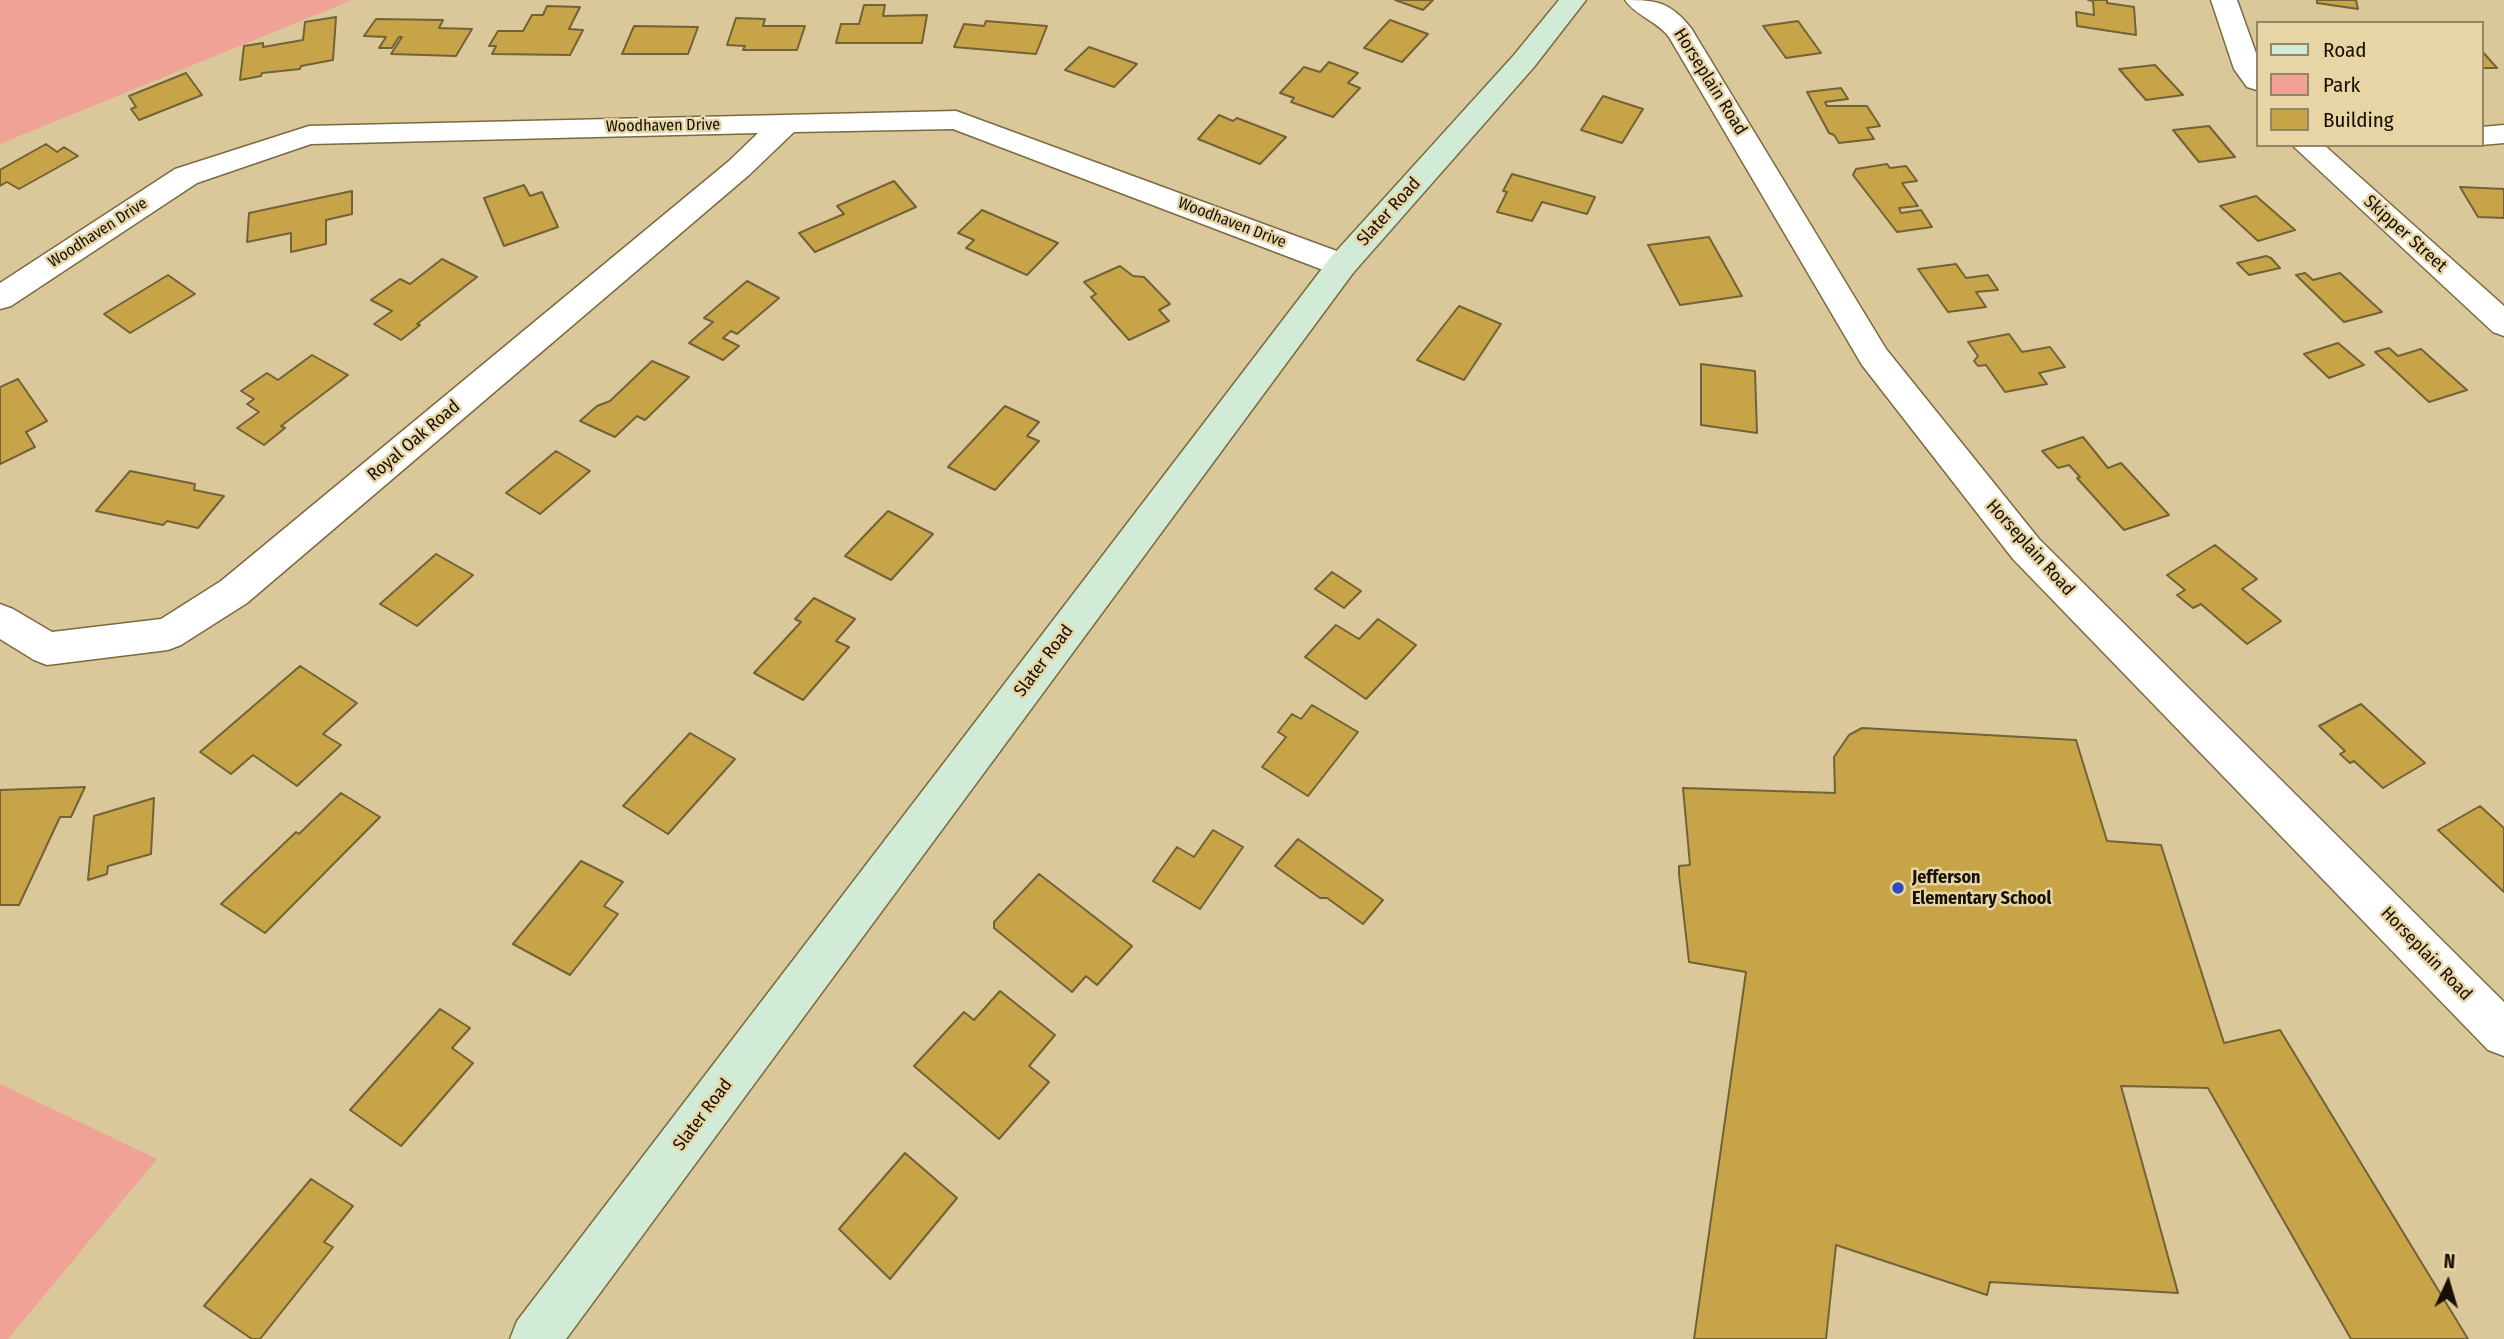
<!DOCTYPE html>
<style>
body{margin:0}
#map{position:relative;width:2504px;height:1339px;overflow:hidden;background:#dac89a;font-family:"Fira Sans Condensed",sans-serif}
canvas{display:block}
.legend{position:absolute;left:2256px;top:21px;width:228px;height:126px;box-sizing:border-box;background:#e7d5a6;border:2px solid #948664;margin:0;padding:9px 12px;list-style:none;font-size:21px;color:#171002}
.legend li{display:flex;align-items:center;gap:14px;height:35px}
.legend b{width:35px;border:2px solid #948664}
.north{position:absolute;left:2413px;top:1248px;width:70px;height:70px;-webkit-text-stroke:5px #e7d5a6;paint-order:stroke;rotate:4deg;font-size:19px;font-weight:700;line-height:28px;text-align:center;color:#171002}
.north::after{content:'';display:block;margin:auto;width:24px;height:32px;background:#171002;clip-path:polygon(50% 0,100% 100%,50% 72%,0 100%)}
</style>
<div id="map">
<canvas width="2504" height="1339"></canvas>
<ul class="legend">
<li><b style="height:9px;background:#d1ebd6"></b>Road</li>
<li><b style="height:19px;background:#f0a296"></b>Park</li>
<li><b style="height:19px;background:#c7a447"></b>Building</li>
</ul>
<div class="north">N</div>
</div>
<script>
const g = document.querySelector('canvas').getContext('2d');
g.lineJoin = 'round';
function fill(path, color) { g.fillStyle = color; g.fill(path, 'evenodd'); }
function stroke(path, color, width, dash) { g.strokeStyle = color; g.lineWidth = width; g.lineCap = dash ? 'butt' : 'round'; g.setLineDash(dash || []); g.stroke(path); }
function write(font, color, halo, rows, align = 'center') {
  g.font = font + ' "Fira Sans Condensed",sans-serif'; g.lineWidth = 5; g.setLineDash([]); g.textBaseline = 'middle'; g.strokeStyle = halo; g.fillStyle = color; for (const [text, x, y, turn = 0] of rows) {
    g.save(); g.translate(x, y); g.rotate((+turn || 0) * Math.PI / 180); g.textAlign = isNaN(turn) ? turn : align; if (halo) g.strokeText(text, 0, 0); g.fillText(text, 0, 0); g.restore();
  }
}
fill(new Path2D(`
 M0,0H352L0,144Z
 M0,1084L157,1159L8,1339H0Z`), '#f0a296');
const building = new Path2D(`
 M1395,0H1433L1423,10Z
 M2088,0H2107V3L2134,7L2136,35L2077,26L2076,12L2094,15L2093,1Z
 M2317,0H2356L2358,9L2317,3Z
 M864,5H885L883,16L927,15L922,43H836L841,24H859Z
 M547,6L580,7L569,29L583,30L570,55L492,54L496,46H489L498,31H523L532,15H543Z
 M336,17L333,60L301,66L300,69L262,73L261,76L240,80L244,46L263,43V47L303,40L305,22Z
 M736,18L765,19L763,26H805L797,50H743L745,46L727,45Z
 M376,19L443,20L439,28L472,29L456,56L391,54L402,37H399L392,48H379L386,37L364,36Z
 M1390,20L1428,34L1402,62L1364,48Z
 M986,21L1047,26L1036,54L954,47L964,24L984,26Z
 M1798,21L1821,53L1786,58L1763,26Z
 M634,26L698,27L688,54H622Z
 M1089,47L1137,64L1114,87L1065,70Z
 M2481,50L2497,68H2481Z
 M1329,62L1358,73L1348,83L1360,88L1333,117L1291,102L1294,98L1280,93L1304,67L1320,72Z
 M2155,65L2183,95L2146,100L2119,69Z
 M186,73L202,95L139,120L131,109L136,107L129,96Z
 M1841,88L1848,99L1825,102L1827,106H1867L1880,126L1867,128L1874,139L1839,143L1834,135L1829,133L1807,92Z
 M1603,96L1643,109L1622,143L1581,130Z
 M1219,115L1233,121L1237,118L1286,137L1260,164L1198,139Z
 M2209,126L2235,157L2199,162L2173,130Z
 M46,144L57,152L64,147L78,156L19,189L7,182L0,186V170Z
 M1887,164L1890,168L1906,166L1917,181L1902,183L1918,206L1899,208L1901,213L1921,210L1932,227L1897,232L1853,175L1856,169Z
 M1512,174L1595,197L1587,214L1542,202L1532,221L1497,212L1507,192L1503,191Z
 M894,181L916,207L815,252L799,233L844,214L837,206Z
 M524,185L530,196L542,192L558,227L504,246L484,198Z
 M2460,187L2504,189V218L2478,217Z
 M352,191V214L326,220V244L291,252V233L247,242L249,213Z
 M2256,196L2295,230L2258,241L2220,206Z
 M982,210L1058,243L1027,275L966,248L974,240L958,233Z
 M1709,237L1742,296L1680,305L1648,245Z
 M2266,256L2271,258L2280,268L2249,275L2237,263Z
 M442,259L477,277L417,324L420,325L401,340L374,324L392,311L371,300L400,279L410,284Z
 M1956,264L1966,278L1988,275L1998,290L1976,292L1986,307L1948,312L1918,269Z
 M1120,266L1133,276L1144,277L1170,304L1159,310L1169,321L1129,340L1091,297L1096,294L1084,282Z
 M2305,273L2313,280L2340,273L2382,312L2344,322L2296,275Z
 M168,275L195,294L130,333L104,314Z
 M747,281L779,298L737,334L731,331L723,338L739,346L723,360L689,343L713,322L704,318Z
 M1459,306L1501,324L1464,380L1417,360Z
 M2009,334L2022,352L2050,347L2065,367L2039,373L2047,384L2005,392L1986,365L1978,366L1974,361L1978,356L1968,342Z
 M2338,343L2364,365L2329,378L2304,354Z
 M2389,348L2398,356L2421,349L2467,390L2429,402L2375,352Z
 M312,355L348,375L281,426L285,428L264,445L237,428L259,412L247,404L254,399L241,391L267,373L278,380Z
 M652,361L689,377L645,420L637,416L615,437L580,421L597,406L610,401Z
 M1701,364L1755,371L1757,433L1701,425Z
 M18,379L47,421L26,432L35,447L0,464V387Z
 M1005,406L1039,422L1027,436L1039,441L995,490L948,467Z
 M2083,437L2108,468L2121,463L2169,515L2124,530L2077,478L2080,477L2069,465L2058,468L2042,451Z
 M556,451L590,471L540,514L506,493Z
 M130,471L195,484L194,490L224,496L198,528L167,521L163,525L96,511Z
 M888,511L933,534L891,580L845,556Z
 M2215,545L2257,579L2242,589L2281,621L2247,644L2201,604L2193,608L2177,595L2185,590L2167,575Z
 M436,554L473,575L417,626L380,604Z
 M1332,572L1361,591L1344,608L1315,589Z
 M814,598L855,619L836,641L849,647L803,700L754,673L801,622L795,619Z
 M1378,619L1416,645L1366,699L1305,657L1336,625L1359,639Z
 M300,666L357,703L323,734L341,745L297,786L253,755L231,774L200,752Z
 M2361,704L2425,763L2383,788L2354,761L2350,763L2340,754L2345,751L2319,726Z
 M1312,705L1358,732L1308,796L1262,767L1286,737L1278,732L1292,714L1301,719Z
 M1862,728L2076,740L2107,841L2161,845L2224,1043L2280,1030L2468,1339H2351L2208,1088L2121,1086L2178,1293L1990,1282L1987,1295L1836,1245L1826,1339H1694L1746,972L1689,962L1679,874V866L1690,865L1683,788L1835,793L1834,757L1849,735Z
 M690,733L735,759L668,834L623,806Z
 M85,787L71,817H60L19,905H0V790Z
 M341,793L380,817L265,933L221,904L296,832L299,834Z
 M154,798L151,854L108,866L107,874L88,880L94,816Z
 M2480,806L2504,828V892L2438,830Z
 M1213,830L1243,847L1200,909L1153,881L1177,847L1194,857Z
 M1298,839L1383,900L1363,924L1327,898H1320L1275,866Z
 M581,861L623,882L604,906L618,914L570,975L513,944Z
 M1039,874L1132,946L1097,985L1086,976L1072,992L994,928V922Z
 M1000,991L1055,1035L1029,1066L1049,1082L999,1139L914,1066L964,1012L974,1020Z
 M440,1009L470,1028L452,1048L473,1063L401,1146L350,1110Z
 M905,1153L957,1198L890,1279L839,1229Z
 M311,1179L353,1206L324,1242L333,1247L260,1339H252L204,1306Z`);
fill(building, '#c7a447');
stroke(building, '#736237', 2);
const minor = new Path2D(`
 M1625,0C1657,0 1670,2 1691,28L1886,349L2039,539L2504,1002V1056L2488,1050L2013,559L1862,365L1669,37C1657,21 1636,16 1625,0Z
 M2211,0H2237L2257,56V90L2247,87L2234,69Z
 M956,111L1353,257L1358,265L1353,273L1342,276L1331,273L953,129L794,132L749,175L247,603L181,645L168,650L47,665L34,660L0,639V604L13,609L52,632L161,619L221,581L729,161L758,133L311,144L197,183L11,306L0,309V283L175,169L309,126Z
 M2504,125V143L2481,145V127Z
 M2292,145H2324L2504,306V336L2493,332Z`);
const secondary = new Path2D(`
 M1559,0H1586L1534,67L1353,273L566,1339H510L517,1321L1331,257L1514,55Z`);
stroke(minor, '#7b6a3f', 3);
stroke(secondary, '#7b6a3f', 3);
fill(minor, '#fff');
fill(secondary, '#d1ebd6');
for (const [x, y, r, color] of [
 [1898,888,7,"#314bbc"]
]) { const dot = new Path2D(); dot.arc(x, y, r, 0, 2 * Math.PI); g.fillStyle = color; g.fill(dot); stroke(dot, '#e7d5a6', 2.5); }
write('16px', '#171002', '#e7d5a6', [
 ["Woodhaven Drive",663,126,-1],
 ["Woodhaven Drive",1232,223,21],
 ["Woodhaven Drive",98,233,-33]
]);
write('18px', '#171002', '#e7d5a6', [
 ["Horseplain Road",1710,82,58],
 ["Slater Road",1389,212,-48],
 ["Skipper Street",2405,234,42],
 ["Royal Oak Road",414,441,-40],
 ["Horseplain Road",2030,548,48],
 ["Slater Road",1044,661,-53],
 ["Horseplain Road",2426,954,46],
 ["Slater Road",703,1115,-53]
]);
write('bold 18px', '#171002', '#e7d5a6', [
 ["Jefferson",1912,878],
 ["Elementary School",1912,899]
], 'left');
</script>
